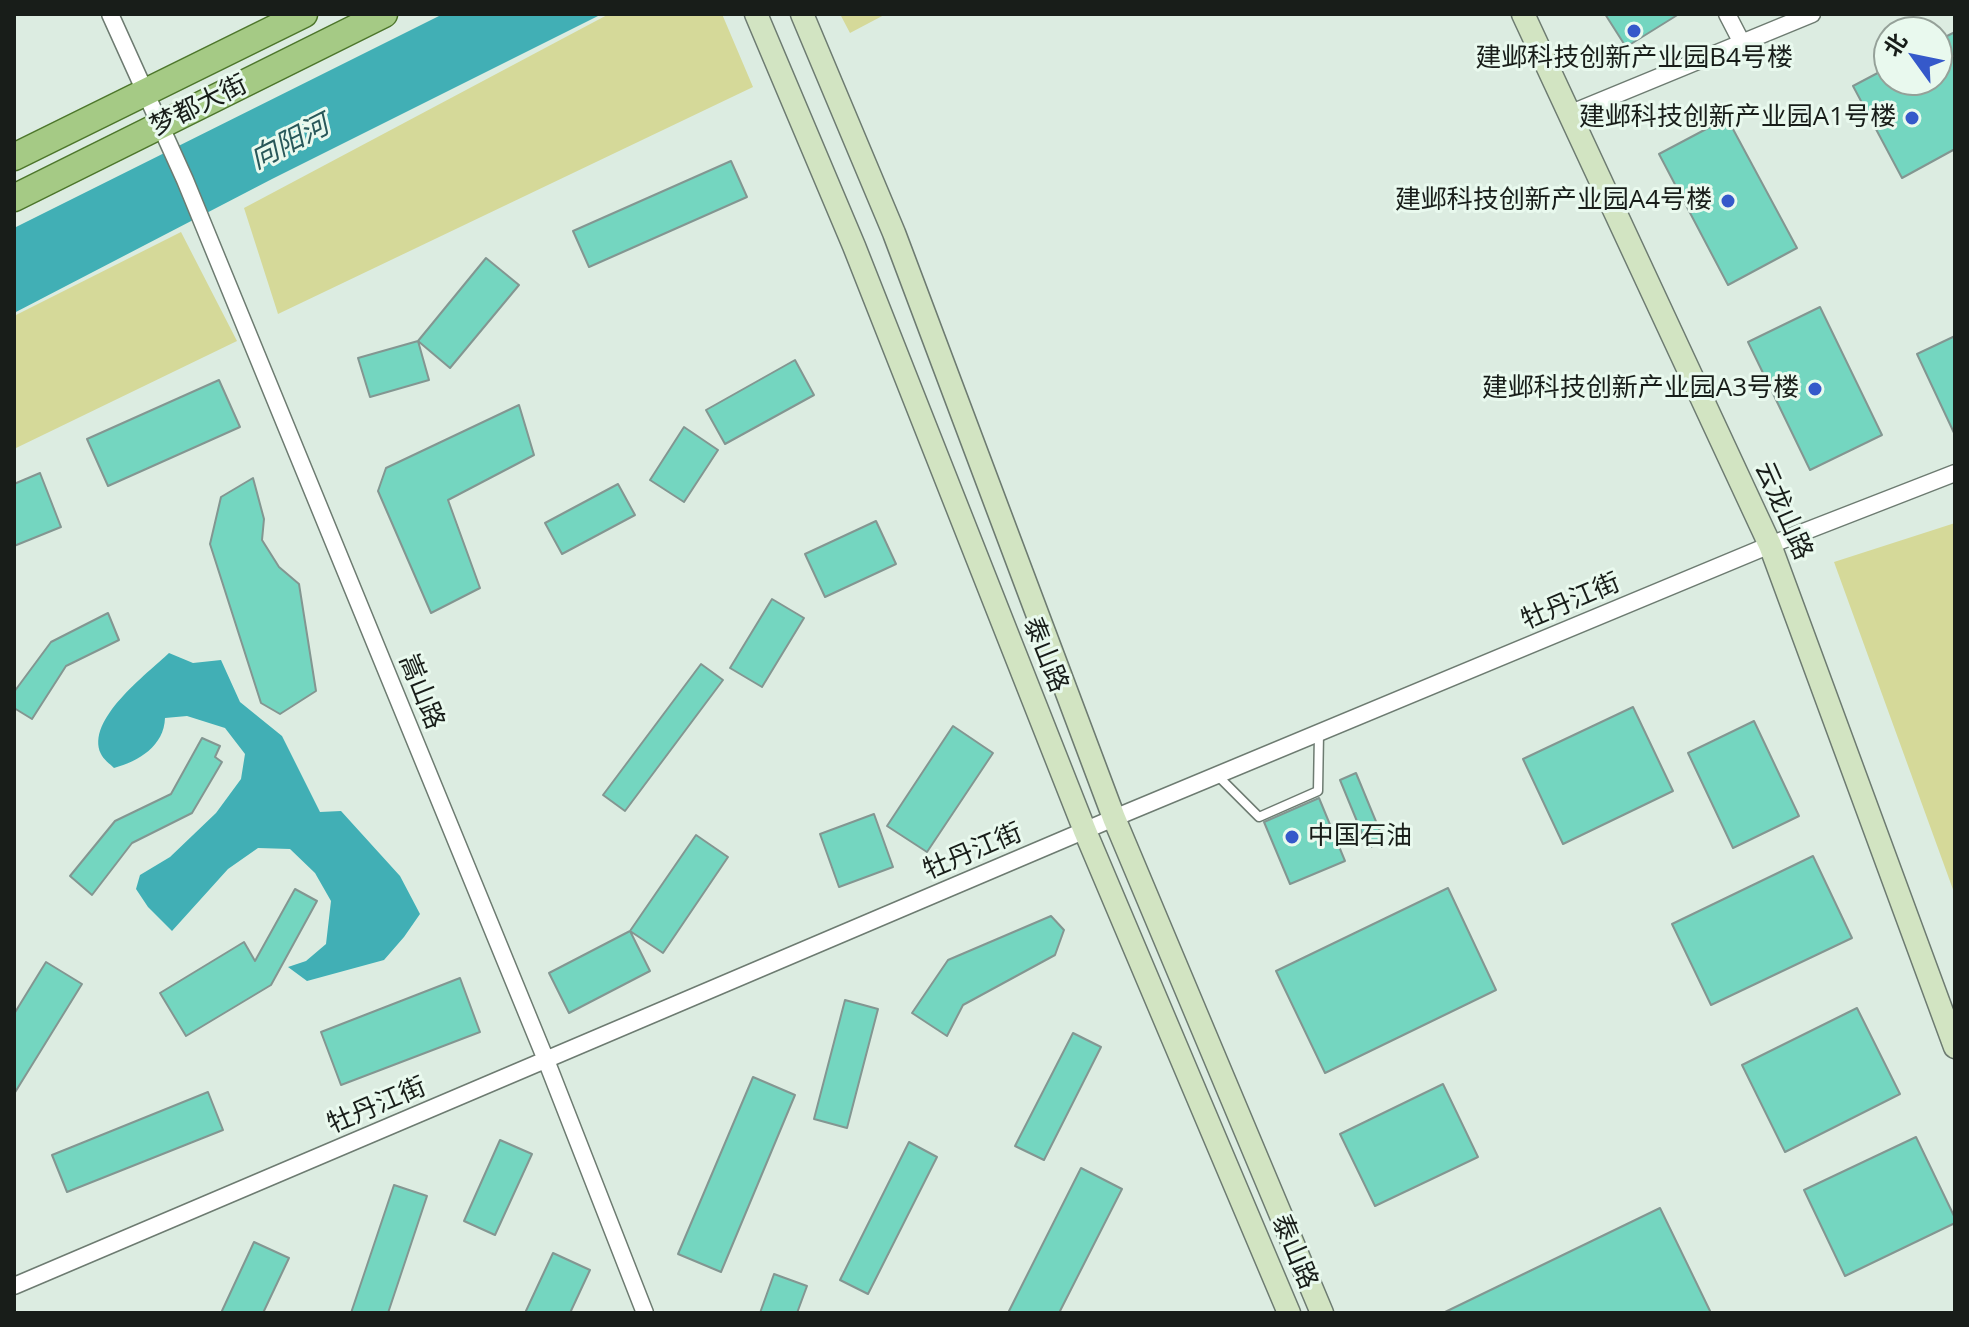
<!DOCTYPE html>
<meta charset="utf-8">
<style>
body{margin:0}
#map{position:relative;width:1969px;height:1327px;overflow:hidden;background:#dcece1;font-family:"Open Sans","Noto Sans SC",sans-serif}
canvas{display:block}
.frame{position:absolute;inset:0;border:16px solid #181d19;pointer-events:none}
.north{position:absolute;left:1873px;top:16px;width:80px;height:80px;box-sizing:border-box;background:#e9f9ee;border:2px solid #95a199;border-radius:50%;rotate:303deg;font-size:22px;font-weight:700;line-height:32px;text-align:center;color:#181d19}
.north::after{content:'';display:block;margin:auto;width:28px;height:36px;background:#3559ca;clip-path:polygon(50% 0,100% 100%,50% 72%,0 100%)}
</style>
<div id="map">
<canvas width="1969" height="1327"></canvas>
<div class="frame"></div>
<div class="north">北</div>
</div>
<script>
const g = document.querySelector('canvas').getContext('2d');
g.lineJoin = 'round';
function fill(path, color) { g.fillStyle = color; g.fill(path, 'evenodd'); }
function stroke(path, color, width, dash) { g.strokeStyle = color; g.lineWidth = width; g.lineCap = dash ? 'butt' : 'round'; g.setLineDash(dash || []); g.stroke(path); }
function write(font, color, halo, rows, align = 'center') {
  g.font = font + ' "Open Sans","Noto Sans SC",sans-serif'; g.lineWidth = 6; g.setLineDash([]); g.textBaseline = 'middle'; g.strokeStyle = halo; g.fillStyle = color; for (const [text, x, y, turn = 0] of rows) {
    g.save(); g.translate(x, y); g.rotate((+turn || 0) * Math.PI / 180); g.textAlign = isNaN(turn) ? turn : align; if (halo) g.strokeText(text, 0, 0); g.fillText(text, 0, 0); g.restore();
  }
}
fill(new Path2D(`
 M609,14H722L753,87L278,314L244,208Z
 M840,14H886L850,33Z
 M181,232L237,341L14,449V316Z
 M1955,523V895L1834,562Z`), '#d5d999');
fill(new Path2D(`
 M443,14H602L272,179L14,313V228Z
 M169,653L193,663L221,660L240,702L282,736L320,812L341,811L400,876L420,914L404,937L384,960L307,981L288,967L306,961L326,944L331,901L315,873L290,849L258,848L228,869L172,931L148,907L136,889L140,875L170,857L216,813L241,779L245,754L225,728L187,716L165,718C164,746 139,761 114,768C110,764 103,759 101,754C85,720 147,674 169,653Z`), '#41afb5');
const building = new Path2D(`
 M1605,14H1679L1626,47Z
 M1955,32V149L1902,178L1853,86L1889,67V80H1937V41Z
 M1727,118L1797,248L1728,285L1659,154Z
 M731,161L747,197L589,267L573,231Z
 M486,258L519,285L450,368L418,341Z
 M1820,307L1882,435L1810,470L1748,342Z
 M1955,336V435L1917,354Z
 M418,341L429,380L370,397L358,358Z
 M795,360L814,395L725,444L706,410Z
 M219,380L240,427L108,486L87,439Z
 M519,405L534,455L448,500L480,588L431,613L378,491L386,468Z
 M684,427L718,450L684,502L650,480Z
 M40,473L61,527L14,546V484Z
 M253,478L264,519L262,540L279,567L299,584L316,691L280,714L261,703L210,544L221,497Z
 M618,484L635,515L562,554L545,523Z
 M876,521L896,564L825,597L805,554Z
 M772,599L804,618L762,687L730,668Z
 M108,613L119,640L66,666L32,719L14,708V692L51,642Z
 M701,664L723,680L625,811L603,795Z
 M1633,707L1673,791L1563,844L1523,759Z
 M1754,721L1799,816L1733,848L1688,753Z
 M953,726L993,753L927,852L887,826Z
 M202,738L220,746L215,757L222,762L192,813L132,843L92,895L70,876L115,821L171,794Z
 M1356,773L1384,841L1368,848L1340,780Z
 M1319,798L1345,861L1290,884L1264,822Z
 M874,814L893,867L839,887L820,834Z
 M696,835L728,857L663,953L630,931Z
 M1813,856L1852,938L1711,1005L1672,924Z
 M1448,888L1496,990L1325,1073L1276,971Z
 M295,889L317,901L271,985L186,1036L160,993L244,942L255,961Z
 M1051,916L1064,930L1055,955L963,1005L947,1036L912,1013L948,960Z
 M630,931L650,971L569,1013L549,973Z
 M46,962L82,984L14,1094V1014Z
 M460,978L480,1032L341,1085L321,1032Z
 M845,1000L878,1009L847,1128L814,1119Z
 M1857,1008L1900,1094L1785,1152L1742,1065Z
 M1073,1033L1101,1047L1044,1160L1015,1146Z
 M753,1077L795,1095L721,1272L678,1254Z
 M1443,1084L1478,1157L1375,1206L1340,1134Z
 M208,1092L223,1130L67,1192L52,1155Z
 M1916,1137L1955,1218V1223L1845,1276L1804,1190Z
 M500,1140L532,1154L495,1235L464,1221Z
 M909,1142L937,1157L868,1294L840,1280Z
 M1081,1168L1122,1189L1059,1313H1008Z
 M394,1185L427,1196L388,1313H351Z
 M1660,1208L1711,1313H1443Z
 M254,1242L289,1258L263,1313H221Z
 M553,1253L590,1270L570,1313H525Z
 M774,1274L807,1286L797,1313H760Z`);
fill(building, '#74d6c0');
stroke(building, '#839691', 2);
const lane = new Path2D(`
 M1218,776L1259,817L1318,791L1319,733`);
const street = new Path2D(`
 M110,14L185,180L546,1060L645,1313
 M1727,14L1742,43
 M1569,114L1812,14
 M14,1286L1114,818L1770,545L1955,473`);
const secondary = new Path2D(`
 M756,14L854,246L1085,831L1289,1313
 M802,14L894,233L1114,818L1322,1313
 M1523,14L1770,545L1955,1047`);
const primary = new Path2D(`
 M14,157L304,14
 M14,198L384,14`);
stroke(lane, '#6d7b71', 11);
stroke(street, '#6d7b71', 19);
stroke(secondary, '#6d7b71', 25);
stroke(primary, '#4d762b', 29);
stroke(lane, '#fff', 8);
stroke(street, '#fff', 16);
stroke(secondary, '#d2e4c2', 22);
stroke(primary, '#a5ca85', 26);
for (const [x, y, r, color] of [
 [1634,31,8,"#3559ca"],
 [1912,118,8,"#3559ca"],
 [1728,201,8,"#3559ca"],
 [1815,389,8,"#3559ca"],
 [1292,837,8,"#3559ca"]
]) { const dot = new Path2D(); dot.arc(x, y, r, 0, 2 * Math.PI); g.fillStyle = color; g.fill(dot); stroke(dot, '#e9f9ee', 3); }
write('26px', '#181d19', '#e9f9ee', [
 ["建邺科技创新产业园B4号楼",1634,59,"center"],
 ["建邺科技创新产业园A1号楼",1896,118],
 ["建邺科技创新产业园A4号楼",1712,201],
 ["建邺科技创新产业园A3号楼",1799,389],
 ["中国石油",1308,837,"left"]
], 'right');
write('26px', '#181d19', '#e9f9ee', [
 ["梦都大街",199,106,-26],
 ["云龙山路",1783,511,66],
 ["牡丹江街",1571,602,-23],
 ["泰山路",1045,655,68],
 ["嵩山路",421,692,68],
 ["牡丹江街",973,852,-23],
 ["牡丹江街",377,1106,-23],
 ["泰山路",1294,1252,67]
]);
write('italic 28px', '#285759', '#e9f9ee', [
 ["向阳河",290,143,-27]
]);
</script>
